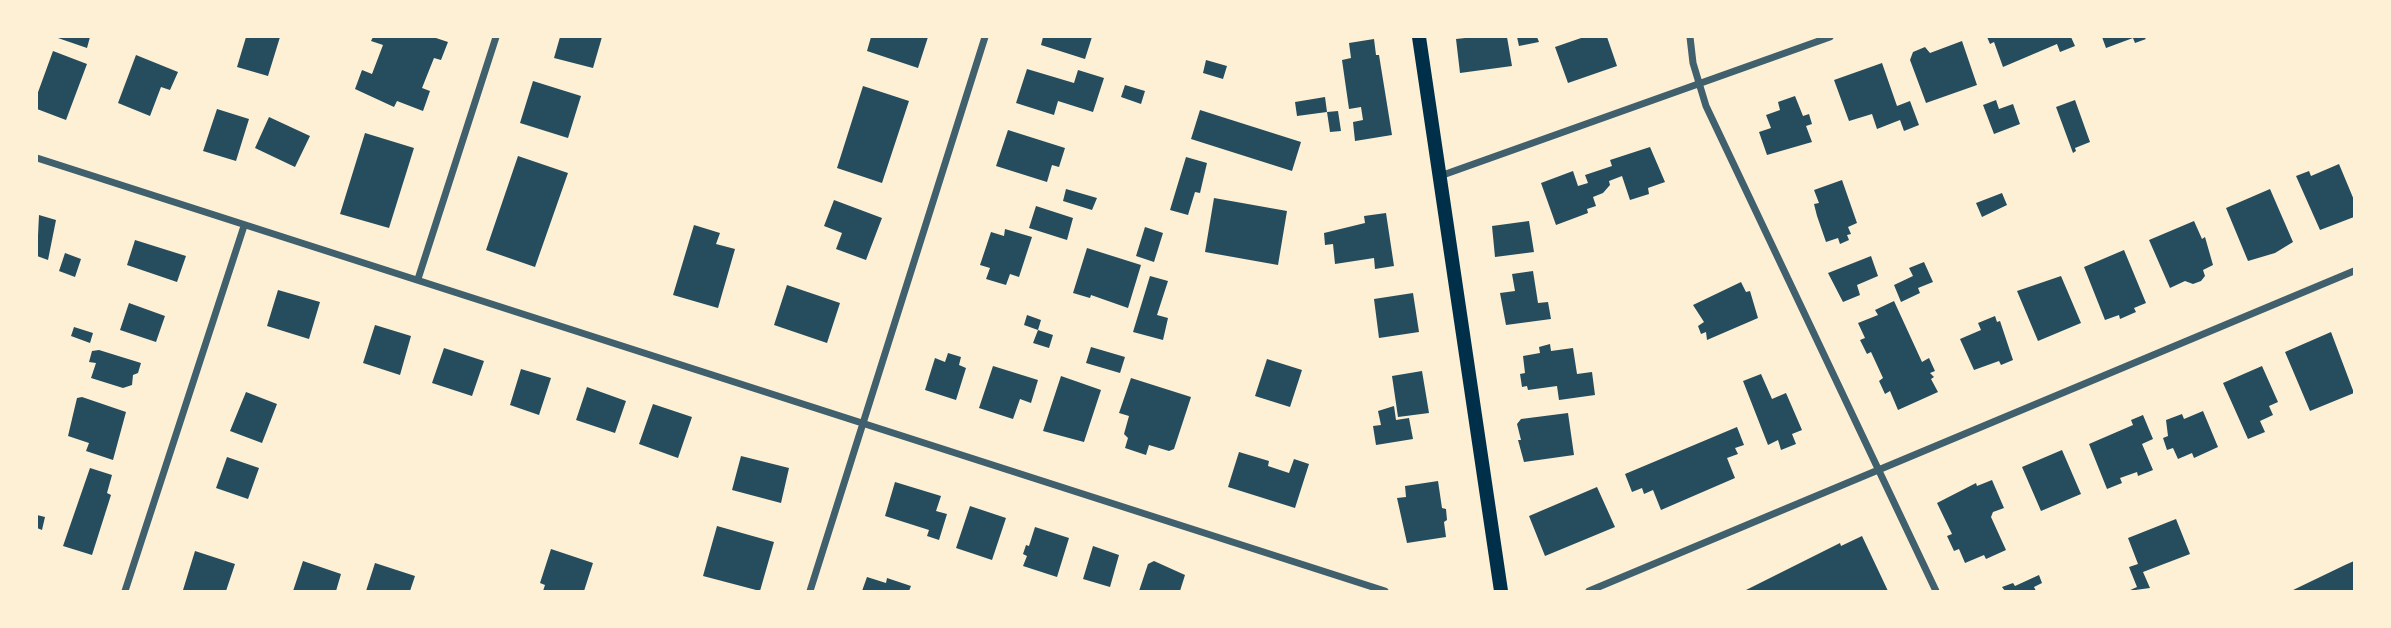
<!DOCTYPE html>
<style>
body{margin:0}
#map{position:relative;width:2391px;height:628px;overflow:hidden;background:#fdf0d5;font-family:Ubuntu,sans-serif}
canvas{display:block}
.frame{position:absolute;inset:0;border:38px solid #fdf0d5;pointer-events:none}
</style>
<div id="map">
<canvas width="2391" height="628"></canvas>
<div class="frame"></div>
</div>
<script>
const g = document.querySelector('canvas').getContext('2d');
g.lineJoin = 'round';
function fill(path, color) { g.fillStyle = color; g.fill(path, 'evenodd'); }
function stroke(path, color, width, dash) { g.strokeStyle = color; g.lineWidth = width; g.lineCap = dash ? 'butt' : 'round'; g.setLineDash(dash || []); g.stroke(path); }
fill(new Path2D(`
 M55,37H90L87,48Z
 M246,37H280L268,76L237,67Z
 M373,37H433L448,42L441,60L434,58L422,88L430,91L423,111L397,101L394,107L355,89L362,70L372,74L383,45L371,41Z
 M560,37H602L593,68L554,58Z
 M871,37H928L918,68L867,51Z
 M1043,37H1092L1085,59L1041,45Z
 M1474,37H1507L1512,66L1460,73L1456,39Z
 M1517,37H1537L1539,42L1519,46Z
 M1584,37H1607L1617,66L1568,83L1555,47Z
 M1987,37H2071L2075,46L2060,52L2057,44L2003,67L1994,42L1990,44Z
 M2102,37H2144L2146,39L2135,43L2133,38L2106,48Z
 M1374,39L1376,55H1379L1392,135L1355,141L1353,122L1363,120L1361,107L1349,109L1342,60L1351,58L1349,43Z
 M1962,41L1977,85L1926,103L1910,60L1913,52L1925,47L1930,53Z
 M53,51L87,64L66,120L37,109V95Z
 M136,55L178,72L170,90L161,87L150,116L118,103Z
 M1206,60L1227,66L1223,79L1203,73Z
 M1882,63L1897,106L1910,101L1919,125L1904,131L1900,120L1877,129L1872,114L1849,121L1834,80Z
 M1027,69L1074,83L1078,70L1104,78L1093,112L1058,101L1054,115L1016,103Z
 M533,81L581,96L568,138L520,123Z
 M1125,85L1145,91L1141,104L1121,97Z
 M863,86L909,101L882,183L837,168Z
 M1795,96L1803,116L1809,114L1812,124L1806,126L1812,142L1767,155L1759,132L1771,128L1766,115L1780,110L1778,102Z
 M1325,97L1327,112L1297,116L1295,102Z
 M1996,100L1999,109L2013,104L2020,124L1994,134L1983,105Z
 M2075,100L2090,142L2075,148L2076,151L2073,153L2056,107Z
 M217,109L249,119L236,161L203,151Z
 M1200,110L1301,142L1292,171L1191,139Z
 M1338,111L1341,131L1330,132L1327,112Z
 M269,117L310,136L295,167L255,148Z
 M1008,130L1065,148L1059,167L1052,165L1047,182L996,166Z
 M365,133L414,148L389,228L340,214Z
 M1650,147L1665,182L1648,188L1649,194L1630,200L1622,176L1609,181L1610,185L1603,193L1593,197L1596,206L1587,209L1588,213L1556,225L1541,183L1573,171L1578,186L1588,183L1585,175L1612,166L1610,160Z
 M518,156L568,173L535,267L486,250Z
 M1186,157L1207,163L1200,193L1195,192L1188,215L1170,210Z
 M2339,164L2354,200V217L2320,230L2296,176L2309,171L2311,176Z
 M1842,180L1857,223L1848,227L1851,234L1847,235L1849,240L1840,244L1838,238L1826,242L1817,216L1814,204L1819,203L1814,190Z
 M1066,189L1097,198L1092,210L1063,201Z
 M2270,189L2293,242L2275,253L2248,261L2226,208Z
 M2002,193L2007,205L1982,217L1976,203Z
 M1214,198L1287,211L1278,265L1205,252Z
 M834,200L882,218L866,260L836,249L842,233L824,226Z
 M1036,206L1073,218L1067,240L1029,228Z
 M1386,213L1394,266L1375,269L1374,258L1335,264L1333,244L1325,245L1324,233L1365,223L1364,216Z
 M39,215L56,220L48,260L37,256Z
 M1529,221L1534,252L1495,257L1492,226Z
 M2194,221L2202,239L2205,237L2213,265L2203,270L2205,276L2201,281L2193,284L2185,281L2170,288L2149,240Z
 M694,225L720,233L716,244L735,249L718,308L673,295Z
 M1145,227L1163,233L1154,262L1136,256Z
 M1005,229L1032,237L1019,277L1010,274L1006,285L986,279L990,268L980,265L991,232L1004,236Z
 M135,240L186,256L177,282L127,265Z
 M1087,248L1141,265L1128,308L1091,295L1090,298L1073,293Z
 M2124,250L2146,303L2134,308L2136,312L2120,319L2119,315L2105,320L2084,267Z
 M65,253L81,259L75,277L59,271Z
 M1871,256L1878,276L1857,285L1860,295L1843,302L1828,273Z
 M1924,262L1933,282L1918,288L1920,293L1901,302L1894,285L1913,276L1909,268Z
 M1533,271L1538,303L1548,302L1551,319L1506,325L1500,293L1515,291L1512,274Z
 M1150,276L1168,281L1157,315L1168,318L1163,340L1133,332Z
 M2061,276L2081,323L2038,341L2017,291Z
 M1741,282L1746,292L1750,291L1758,318L1707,340L1706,332L1701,334L1698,326L1704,322L1693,305Z
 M787,285L840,303L827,343L774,325Z
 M278,290L320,302L309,339L267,326Z
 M1413,293L1419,332L1379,338L1374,299Z
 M1894,301L1922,362L1929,358L1935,371L1930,373L1934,377L1931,379L1938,392L1898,410L1890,391L1885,394L1879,381L1883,378L1871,352L1867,354L1860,340L1865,338L1858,323L1878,315L1875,310Z
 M129,303L165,316L156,342L120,330Z
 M1027,315L1041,320L1038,330L1053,335L1049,348L1033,343L1038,330L1024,325Z
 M1995,316L1997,322L2000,321L2013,360L2001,365L1999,361L1974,370L1960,339L1981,330L1978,323Z
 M375,325L411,336L400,375L363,363Z
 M74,327L93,333L90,343L71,336Z
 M2331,332L2354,393L2310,411L2285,352Z
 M1550,344L1551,351L1573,348L1577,374L1592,372L1595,395L1559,400L1557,386L1528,390L1527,386L1522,387L1520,374L1525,373L1523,356L1540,353L1539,347Z
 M1091,347L1125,357L1120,373L1086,363Z
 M444,348L484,361L472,396L432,383Z
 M99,350L141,363L138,373L133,375L132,385L123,388L91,378L96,363L89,362L92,351Z
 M948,353L961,357L959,365L966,368L956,400L925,390L935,358L945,362Z
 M1267,359L1302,370L1290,407L1255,396Z
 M993,366L1038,380L1031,403L1020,399L1013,419L979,408Z
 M2262,366L2278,402L2269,406L2273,415L2260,421L2265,432L2248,439L2223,383Z
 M521,369L551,378L539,415L510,405Z
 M1422,371L1429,413L1398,417L1392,376Z
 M1761,374L1772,399L1786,393L1802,430L1792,434L1796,444L1781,450L1778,440L1768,445L1743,381Z
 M1061,376L1101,390L1084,442L1043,431Z
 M1131,378L1191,397L1174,449L1169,451L1149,445L1146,455L1125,448L1128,438L1124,434L1129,416L1119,413Z
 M587,387L626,401L615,433L576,420Z
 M246,392L277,404L262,443L230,431Z
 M82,397L126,412L113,460L86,451L89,443L68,436L77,398Z
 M653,404L692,417L678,458L639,444Z
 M1394,406L1396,420L1409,418L1413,439L1376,445L1373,426L1381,425L1378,411Z
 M2203,411L2218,447L2194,458L2192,453L2178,459L2173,448L2167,450L2163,438L2168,436L2166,420L2182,414L2184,419Z
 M1568,413L1574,455L1524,462L1518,440H1521L1517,424L1521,419Z
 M2143,415L2153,439L2142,444L2153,470L2138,476L2137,472L2120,478L2122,483L2107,489L2089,444L2133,425L2131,420Z
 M1737,427L1744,445L1735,448L1738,454L1727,458L1735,478L1661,510L1653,490L1644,494L1642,488L1632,492L1625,474Z
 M2062,450L2081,494L2041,511L2022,467Z
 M1239,452L1269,461L1268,466L1289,473L1294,459L1309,464L1295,508L1228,487Z
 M741,456L789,468L781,503L732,490Z
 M227,457L259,468L248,499L216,488Z
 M90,468L112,475L107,493L111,495L92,555L63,546Z
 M1992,480L2004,508L1993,512L1991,517L2006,550L1986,559L1984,555L1965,563L1959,549L1954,551L1947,536L1952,534L1937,503L1976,483L1977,486Z
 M1438,481L1442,508L1446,509L1447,520L1444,522L1446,537L1407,543L1397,498L1406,497L1405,486Z
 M895,482L941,496L936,511L947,514L939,540L927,536L929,530L885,516Z
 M1597,487L1615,527L1545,556L1529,516Z
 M970,506L1006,518L992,560L956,548Z
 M37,515L45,517L42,530L37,528Z
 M2176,519L2190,554L2143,572L2150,588L2128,591L2137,587L2129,567L2138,564L2128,538Z
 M717,526L774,542L760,591L703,576Z
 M1035,527L1069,538L1057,577L1023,566L1027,556L1023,554L1026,545L1029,546Z
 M1862,536L1888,591H1744L1840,543L1841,546Z
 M1093,546L1119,555L1110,587L1083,579Z
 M551,549L593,563L584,591H543L545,585L540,583Z
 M195,551L235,564L226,591L183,590Z
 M303,561L341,574L336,591H293Z
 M1154,561L1185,575L1180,591H1139L1148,564Z
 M2354,561V591H2291L2345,565Z
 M375,563L415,576L410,591H366Z
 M2039,575L2042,583L2034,587L2036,591H2005L2002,587L2013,583L2015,586Z
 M867,577L886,583L887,578L911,586L909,591H862Z`), '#264d5e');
stroke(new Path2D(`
 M1690,37L1693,63L1706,106L1936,591
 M37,158L1385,591
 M1440,176L1830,37
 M418,279L496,37
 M125,591L244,226
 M810,591L985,37
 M1589,591L2354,271`), '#3f606c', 7);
stroke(new Path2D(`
 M1419,37L1501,591`), '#003049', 14);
</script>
